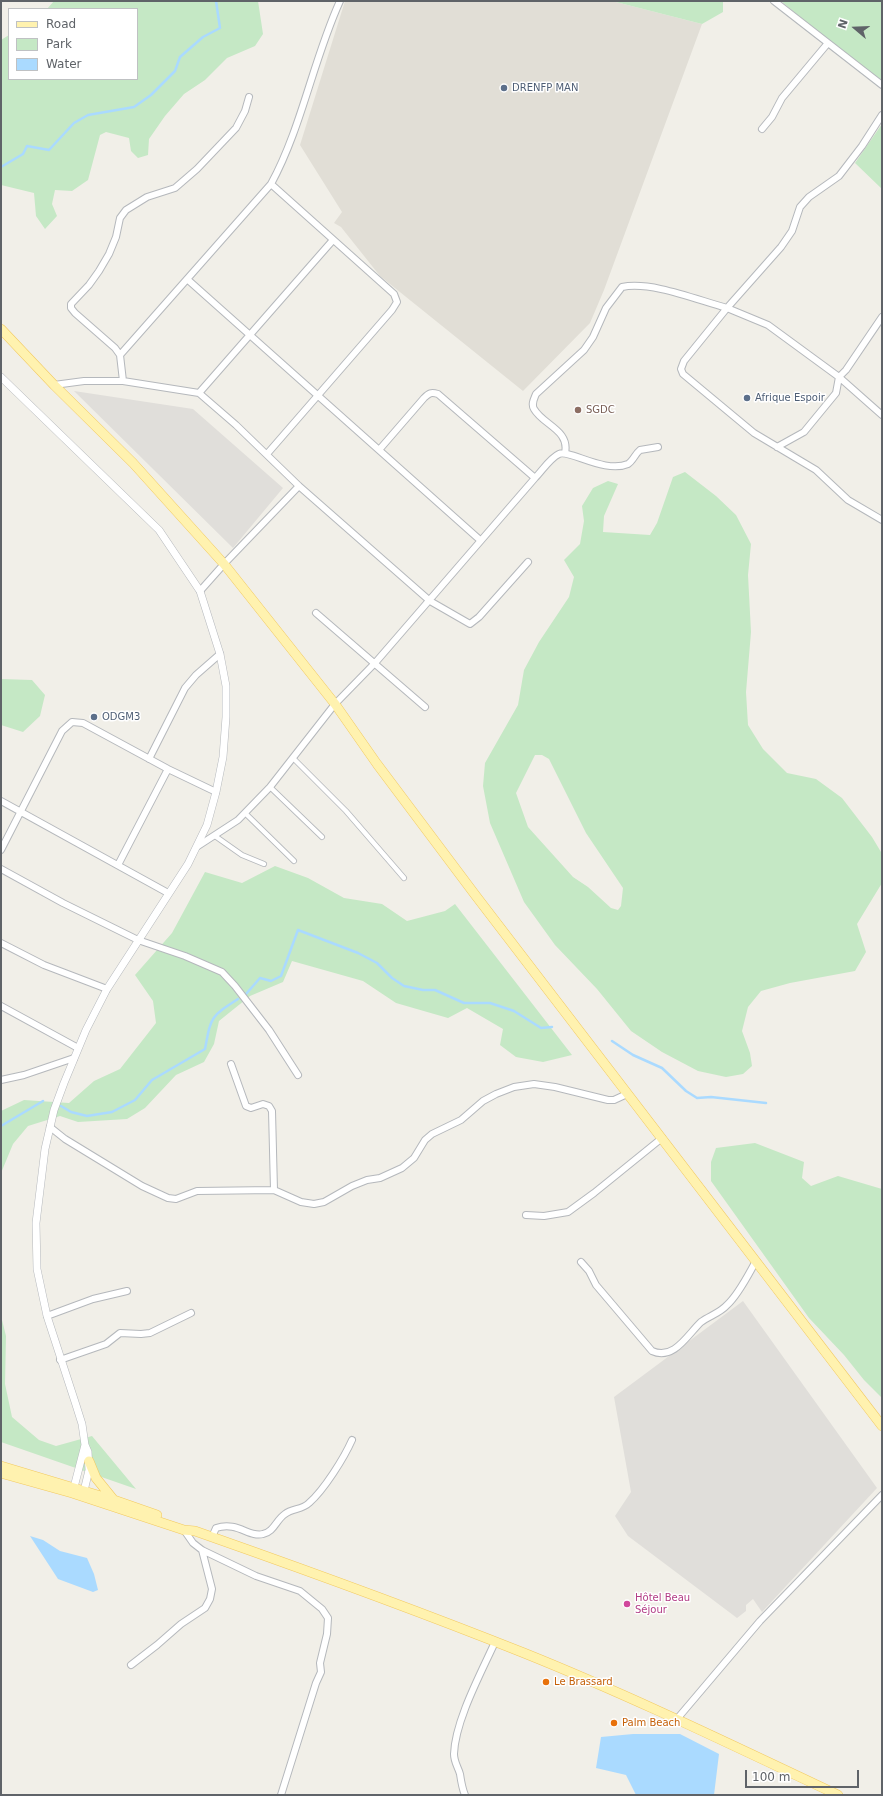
<!DOCTYPE html>
<meta charset="utf-8">
<style>
body{margin:0}
#map{position:relative;width:883px;height:1796px;overflow:hidden;background:#f1efe8;font-family:"DejaVu Sans",sans-serif}
canvas{display:block}
.frame{position:absolute;inset:0;border:2px solid #5f6368;pointer-events:none}
.legend{position:absolute;left:8px;top:8px;width:130px;height:72px;box-sizing:border-box;background:#fff;border:1px solid #bfc1c3;margin:0;padding:5px 7px;list-style:none;font-size:12px;color:#5f6368}
.legend li{display:flex;align-items:center;gap:8px;height:20px}
.legend b{width:20px;border:1px solid #bfc1c3}
.north{position:absolute;left:835px;top:8px;width:40px;height:40px;-webkit-text-stroke:3px #fff;paint-order:stroke;rotate:289deg;font-size:11px;font-weight:700;line-height:16px;text-align:center;color:#5f6368}
.north::after{content:'';display:block;margin:auto;width:14px;height:18px;background:#5f6368;clip-path:polygon(50% 0,100% 100%,50% 72%,0 100%)}
.scale{position:absolute;left:745px;top:1770px;width:114px;height:18px;box-sizing:border-box;border:2px solid #5f6368;border-top:0;padding-left:5px;font-size:12px;line-height:14px;white-space:nowrap;color:#5f6368;-webkit-text-stroke:3px #fff;paint-order:stroke}
</style>
<div id="map">
<canvas width="883" height="1796"></canvas>
<div class="frame"></div>
<ul class="legend">
<li><b style="height:5px;background:#fff2af"></b>Road</li>
<li><b style="height:11px;background:#c5e8c5"></b>Park</li>
<li><b style="height:11px;background:#aadaff"></b>Water</li>
</ul>
<div class="north">N</div>
<div class="scale">100 m</div>
</div>
<script>
const g = document.querySelector('canvas').getContext('2d');
g.lineJoin = 'round';
function fill(path, color) { g.fillStyle = color; g.fill(path, 'evenodd'); }
function stroke(path, color, width, dash) { g.strokeStyle = color; g.lineWidth = width; g.lineCap = dash ? 'butt' : 'round'; g.setLineDash(dash || []); g.stroke(path); }
function write(font, color, halo, rows, align = 'center') {
  g.font = font + ' "DejaVu Sans",sans-serif'; g.lineWidth = 3; g.setLineDash([]); g.textBaseline = 'middle'; g.strokeStyle = halo; g.fillStyle = color; for (const [text, x, y, turn = 0] of rows) {
    g.save(); g.translate(x, y); g.rotate((+turn || 0) * Math.PI / 180); g.textAlign = isNaN(turn) ? turn : align; if (halo) g.strokeText(text, 0, 0); g.fillText(text, 0, 0); g.restore();
  }
}
fill(new Path2D(`
 M74,391L193,409L283,488L233,548Z
 M743,1301L877,1488L762,1612L753,1599L746,1605V1611L737,1618L628,1536L615,1516L631,1492L614,1397Z`), '#e0deda');
fill(new Path2D(`
 M345,1H612L702,24L604,290L590,323L523,391L380,276L341,227L334,223L342,212L300,145Z`), '#e1ded6');
fill(new Path2D(`
 M54,1H258L263,34L255,46L227,58L205,80L184,94L165,116L149,139L148,155L138,158L131,151L129,138L106,132L100,135L88,180L72,191L55,190L52,204L57,216L45,229L36,216L34,193L1,185V40L9,35V79H137V9H47Z
 M612,1H723V12L702,24Z
 M781,1H882V87Z
 M882,124V189L855,163Z
 M685,472L716,496L736,515L751,544L748,575L751,632L746,692L748,725L763,749L787,773L816,779L842,798L872,837L881,852L882,883L857,924L866,952L855,971L790,983L761,991L748,1007L742,1031L750,1053L752,1066L743,1074L726,1077L698,1071L662,1052L631,1031L597,989L555,945L524,902L490,823L483,786L485,763L518,705L524,670L539,642L569,597L574,577L564,560L580,544L584,521L582,506L593,488L608,481L618,484L604,516L603,532L650,535L657,523L673,477ZM535,755H542L549,759L586,833L623,888L621,906L618,910L611,908L588,887L573,877L528,827L516,793Z
 M1,679L32,680L45,695L40,716L23,732L1,725Z
 M275,866L308,878L344,898L382,904L407,921L445,911L455,904L572,1055L543,1062L516,1057L500,1045L503,1029L467,1008L448,1018L396,1003L363,981L292,961L283,982L250,996L219,1021L214,1044L204,1062L176,1075L145,1108L127,1119L78,1122L60,1116L28,1126L13,1144L1,1173V1111L24,1100L69,1103L94,1081L120,1069L156,1023L153,1001L135,975L172,933L205,872L242,883Z
 M755,1143L804,1162L802,1178L811,1186L838,1176L882,1189V1398L864,1380L844,1355L809,1318L711,1181V1162L716,1148Z
 M1,1316L6,1336L5,1384L12,1417L39,1440L56,1446L92,1436L136,1489L1,1442Z`), '#c5e8c5');
fill(new Path2D(`
 M30,1536L43,1540L60,1551L87,1558L94,1574L98,1590L93,1592L58,1579Z
 M633,1734H680L719,1754L714,1795H636L626,1775L596,1768L601,1737Z`), '#aadaff');
stroke(new Path2D(`
 M1,167L23,154L27,146L49,150L74,123L88,115L134,107L151,95L175,71L180,57L203,37L220,28L216,1
 M246,994L260,978L271,981L281,976L298,930L358,953L377,963L392,978L404,986L423,990H435L464,1003H490L514,1011L541,1028L552,1027
 M612,1041L633,1055L662,1068L686,1091L697,1098L711,1097L766,1103
 M61,1106L71,1112L87,1116L112,1112L135,1100L152,1080L205,1049C211,1017 210,1017 238,999
 M1,1126L43,1101`), '#aadaff', 2.5);
const pedestrian = new Path2D(`
 M293,758L346,811L404,878
 M270,787L322,837
 M245,813L294,861
 M215,836L242,855L264,864`);
const minor = new Path2D(`
 M774,1L882,85
 M882,115L862,146L839,176L809,197L800,207L792,231L781,247L727,308L768,325L839,377L882,415
 M762,129L772,117L782,98L828,43
 M187,279L480,540
 M120,355L115,348L75,313L71,308V304L89,285L99,271L109,254L116,237L120,218L126,210L147,197L175,188L197,169L236,128L245,111L249,97
 M123,381L120,355L271,184C302,127 313,60 340,1
 M54,385L84,381H123L199,393L236,425L299,486L430,601L470,624L479,617L528,562
 M199,393L333,240
 M777,447L804,432L836,393L839,377L846,370L882,317
 M379,450L424,398C429,393 431,392 438,394L535,478
 M565,453C570,430 543,425 534,409C531,404 534,399 536,394L584,350L593,337L606,308L622,287C652,281 697,300 727,308L684,361L681,369L683,374L754,433L816,470L848,500L882,520
 M267,454L392,310L397,302L394,294L271,184
 M200,591L224,564L299,486
 M316,613L425,707
 M149,759L185,688L196,675L220,654
 M1,801L168,893
 M198,846L238,820L270,787L335,704L375,663L535,478C542,471 550,458 559,454C569,449 605,474 628,464C633,461 635,454 640,450L658,447
 M1,850L62,731L72,722L83,723L168,769L216,792
 M118,865L168,769
 M1,869L63,903L138,940L185,956L222,972L235,986L269,1030L298,1075
 M1,943L44,965L107,989
 M1,1006L78,1048
 M231,1064L246,1106L251,1108L263,1104L269,1106L272,1111L274,1190
 M1,1080L24,1075L74,1058
 M50,1127L65,1139L142,1186L168,1198L176,1199L197,1191L274,1190L301,1202L314,1204L324,1202L352,1186L367,1180L380,1178L402,1168L414,1158L425,1140L432,1134L461,1120L483,1101L496,1094L514,1087L534,1084L555,1087L608,1100H614L627,1094
 M526,1215L544,1216L568,1212L594,1193L662,1138
 M581,1262L589,1271L596,1285L652,1351C674,1361 688,1334 701,1322C709,1316 720,1313 727,1305C739,1294 748,1275 756,1261
 M47,1316L93,1299L127,1291
 M60,1360L106,1344L120,1333L141,1334L150,1333L191,1313
 M184,1530L193,1543L202,1550L256,1576L300,1591L322,1609L328,1618L327,1634L320,1663L321,1672L316,1683L281,1795
 M212,1537L216,1528C238,1521 249,1538 263,1534C274,1532 276,1520 285,1514C292,1508 302,1510 309,1503C324,1490 344,1458 352,1440
 M131,1665L157,1645L181,1624L205,1608L210,1599L212,1589L202,1550
 M677,1719L760,1621L882,1495
 M465,1795C462,1788 461,1781 460,1774C458,1767 454,1762 454,1754C455,1721 481,1673 495,1642`);
const tertiary = new Path2D(`
 M1,377L159,530L200,591L220,654L226,686V717L223,757L216,792L207,825L188,864L107,989L86,1030L64,1083L54,1110L45,1149L36,1223L37,1269L47,1316L76,1405L82,1424L85,1445L88,1452L89,1470L83,1495
 M73,1491L85,1445`);
const primary = new Path2D(`
 M1,329L54,385L133,463L224,564L335,704L377,764L476,896L882,1426
 M89,1461L96,1478L113,1499
 M1,1466L114,1500L157,1515
 M1,1473L72,1493L184,1530L195,1531L212,1537C317,1574 421,1612 524,1653C631,1696 734,1746 838,1795`);
stroke(pedestrian, '#b5b8bc', 6);
stroke(minor, '#b5b8bc', 8);
stroke(tertiary, '#b5b8bc', 8);
stroke(primary, '#f2c960', 10);
stroke(pedestrian, '#fff', 4.5);
stroke(minor, '#fff', 6);
stroke(tertiary, '#fff', 7);
stroke(primary, '#fff2af', 9);
for (const [x, y, r, color] of [
 [504,88,4,"#5c6f8a"],
 [747,398,4,"#5c6f8a"],
 [578,410,4,"#8d6e63"],
 [94,717,4,"#5c6f8a"],
 [627,1604,4,"#d1479c"],
 [546,1682,4,"#e8710a"],
 [614,1723,4,"#e8710a"]
]) { const dot = new Path2D(); dot.arc(x, y, r, 0, 2 * Math.PI); g.fillStyle = color; g.fill(dot); stroke(dot, '#fff', 1.5); }
write('10px', '#4e5e75', '#fff', [
 ["DRENFP MAN",512,88],
 ["Afrique Espoir",755,398],
 ["ODGM3",102,717]
], 'left');
write('10px', '#785e54', '#fff', [
 ["SGDC",586,410]
], 'left');
write('10px', '#b23c85', '#fff', [
 ["Hôtel Beau",635,1598],
 ["Séjour",635,1610]
], 'left');
write('10px', '#c56008', '#fff', [
 ["Le Brassard",554,1682],
 ["Palm Beach",622,1723]
], 'left');
</script>
